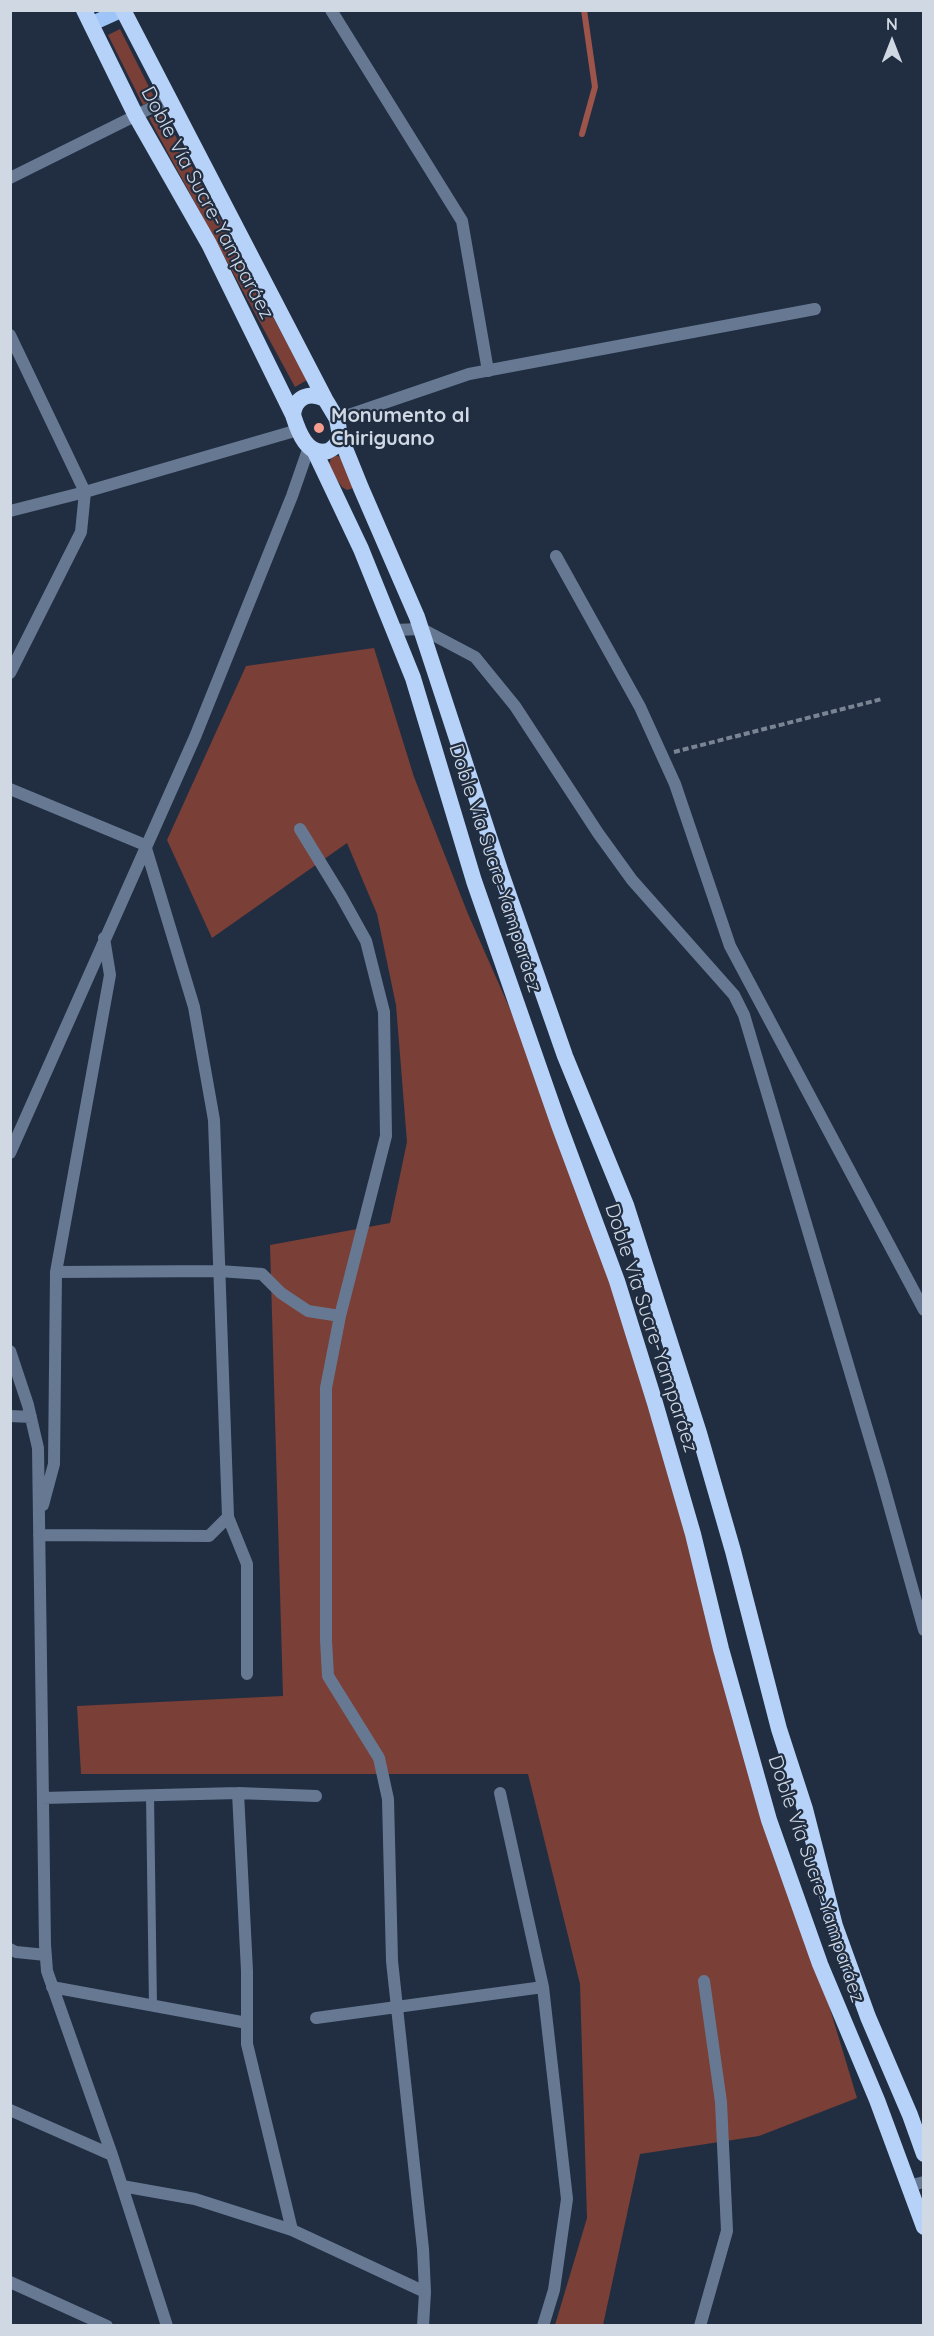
<!DOCTYPE html>
<meta charset="utf-8">
<style>
body{margin:0}
#map{position:relative;width:934px;height:2336px;overflow:hidden;background:#212e41;font-family:Quicksand,sans-serif}
canvas{display:block}
.frame{position:absolute;inset:0;border:12px solid #cfd8e3;pointer-events:none}
.north{position:absolute;left:862px;top:12px;width:60px;height:60px;-webkit-text-stroke:4px #212e41;paint-order:stroke;rotate:0deg;font-size:16px;font-weight:700;line-height:24px;text-align:center;color:#cfd8e3}
.north::after{content:'';display:block;margin:auto;width:21px;height:27px;background:#cfd8e3;clip-path:polygon(50% 0,100% 100%,50% 72%,0 100%)}
</style>
<div id="map">
<canvas width="934" height="2336"></canvas>
<div class="frame"></div>
<div class="north">N</div>
</div>
<script>
const g = document.querySelector('canvas').getContext('2d');
g.lineJoin = 'round';
function fill(path, color) { g.fillStyle = color; g.fill(path, 'evenodd'); }
function stroke(path, color, width, dash) { g.strokeStyle = color; g.lineWidth = width; g.lineCap = dash ? 'butt' : 'round'; g.setLineDash(dash || []); g.stroke(path); }
function write(font, color, halo, rows, align = 'center') {
  g.font = font + ' Quicksand,sans-serif'; g.lineWidth = 4.5; g.setLineDash([]); g.textBaseline = 'middle'; g.strokeStyle = halo; g.fillStyle = color; for (const [text, x, y, turn = 0] of rows) {
    g.save(); g.translate(x, y); g.rotate((+turn || 0) * Math.PI / 180); g.textAlign = isNaN(turn) ? turn : align; if (halo) g.strokeText(text, 0, 0); g.fillText(text, 0, 0); g.restore();
  }
}
fill(new Path2D(`
 M120,29L155,99L143,105L108,35Z
 M162,111L307,380L295,387L149,118Z
 M332,456H338L344,460L353,488L347,490L342,487L328,467Z
 M374,648L414,777L468,914L544,1086L628,1312L780,1844L857,2098L759,2136L640,2154L603,2325H555L587,2218L580,1984L528,1774H81L77,1706L283,1696L270,1245L390,1223L407,1142L396,1005L377,914L347,843L212,938L167,840L246,666Z`), '#7a3f36');
stroke(new Path2D(`
 M582,134L595,87L584,10`), '#9d544a', 6);
stroke(new Path2D(`
 M674,752L882,699`), '#7a8594', 4, [6, 3]);
stroke(new Path2D(`
 M150,1795L153,2007`), '#677992', 8);
stroke(new Path2D(`
 M331,10L462,221L488,371
 M10,178L169,99
 M10,335L85,492L81,532L10,673
 M337,419L469,374L815,309
 M10,511L85,492L298,430
 M556,556L640,707L675,784L730,946L924,1310
 M394,630L422,629L475,657L515,706L598,833L632,880L734,995L744,1015L881,1476L924,1630
 M10,789L145,845L194,1007L214,1120L228,1517L209,1536L39,1535
 M300,829L341,896L366,941L384,1012L386,1136L340,1316L326,1388V1640L328,1676L379,1758L388,1799L392,1961L423,2249L425,2292L423,2326
 M10,1153L195,737L292,496L309,447
 M56,1272L219,1271L262,1274L281,1293L308,1311L340,1316
 M10,1351L28,1405L38,1448L45,1945L47,1971L112,2155L167,2326
 M10,1416L31,1417
 M43,1505L54,1464L56,1272L110,975L104,938
 M228,1517L247,1564V1674
 M238,1793L247,1971V2044L292,2230
 M500,1793L543,1987L567,2199L554,2290L543,2326
 M43,1798L238,1793L316,1796
 M10,1949L16,1952L46,1955
 M52,1987L247,2023
 M316,2018L543,1987
 M10,2110L112,2155
 M122,2186L195,2199L292,2230L425,2292
 M908,2186L924,2182
 M10,2282L107,2326
 M700,2326L727,2231L721,2102L704,1981`), '#677992', 12);
stroke(new Path2D(`
 M91,24L122,10`), '#9fc4f7', 15);
stroke(new Path2D(`
 M84,10L136,116L209,244L293,415C298,431 307,457 328,451C335,448 338,443 340,436
 M123,10L325,399L337,419L340,436L361,488L417,617L501,873L565,1056L626,1205L699,1433L733,1551L779,1729L805,1809L835,1926L868,2017L910,2115L924,2154
 M293,415C295,397 309,391 325,399
 M314,450L361,549L413,678L474,881L559,1125L617,1281L655,1403L693,1534L721,1649L769,1820L820,1964L877,2100L924,2227`), '#b6d2f8', 16);
for (const [x, y, r, color] of [
 [319,428,6,"#f59d8f"]
]) { const dot = new Path2D(); dot.arc(x, y, r, 0, 2 * Math.PI); g.fillStyle = color; g.fill(dot); stroke(dot, '#212e41', 2); }
write('20px', '#cfd8e3', '#212e41', [
 ["Doble Vía Sucre-Yamparáez",207,203,62],
 ["Doble Vía Sucre-Yamparáez",495,868,72],
 ["Doble Vía Sucre-Yamparáez",651,1328,72],
 ["Doble Vía Sucre-Yamparáez",816,1879,71]
]);
write('bold 20px', '#cfd8e3', '#212e41', [
 ["Monumento al",331,416],
 ["Chiriguano",331,439]
], 'left');
</script>
